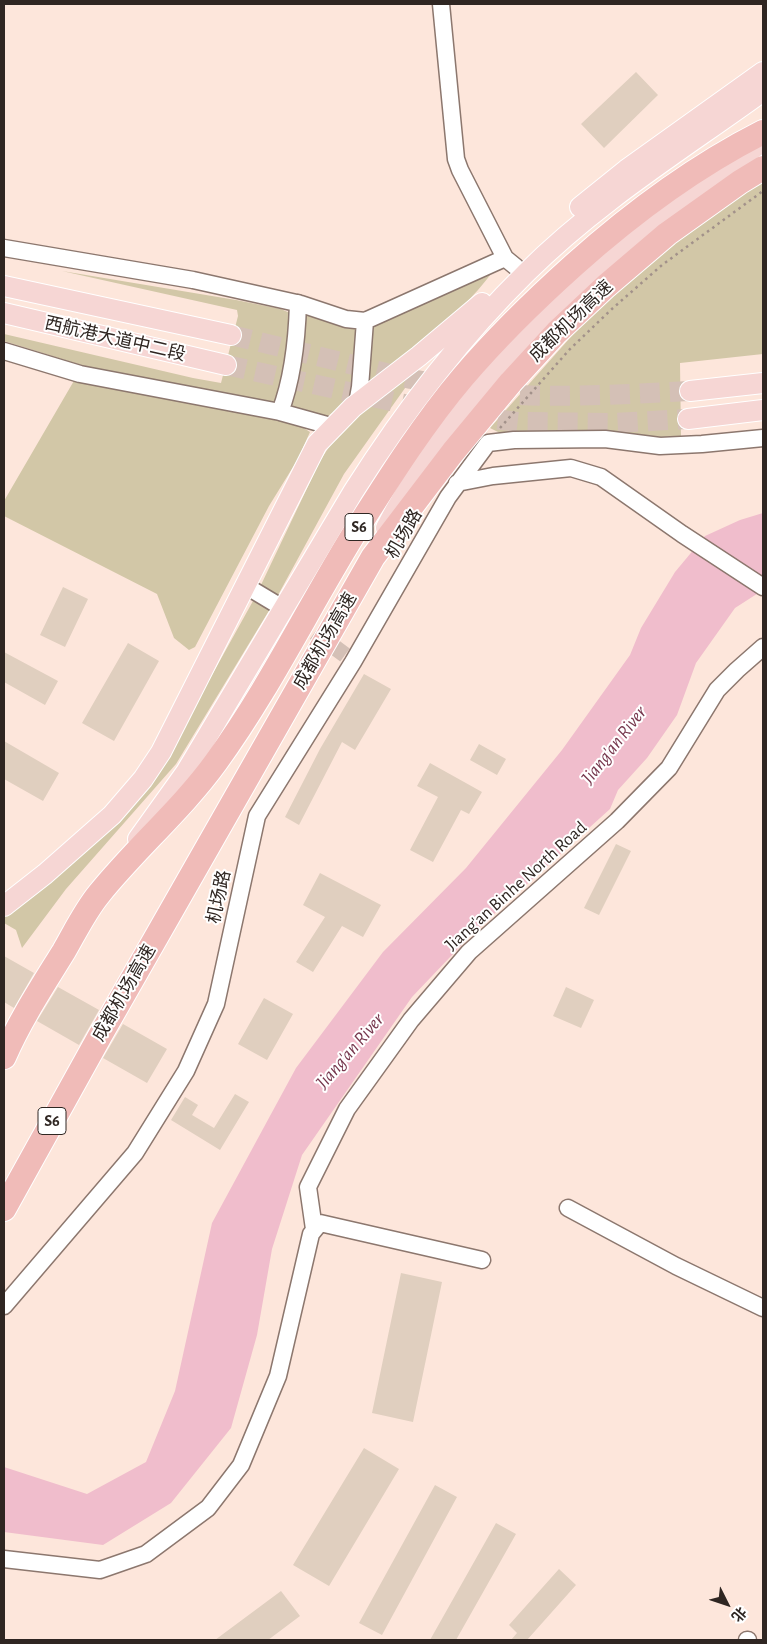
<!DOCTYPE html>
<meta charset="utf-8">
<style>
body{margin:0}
#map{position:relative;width:767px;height:1644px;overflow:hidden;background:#fde6db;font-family:"Alegreya Sans","Noto Sans SC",sans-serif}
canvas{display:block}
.frame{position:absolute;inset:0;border:5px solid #2f2622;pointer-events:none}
.north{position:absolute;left:702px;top:1579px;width:50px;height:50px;-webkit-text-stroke:4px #fff;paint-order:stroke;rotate:131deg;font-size:14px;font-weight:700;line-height:20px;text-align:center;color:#2f2622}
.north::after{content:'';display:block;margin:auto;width:18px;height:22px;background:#2f2622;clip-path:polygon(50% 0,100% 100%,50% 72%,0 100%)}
</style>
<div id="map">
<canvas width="767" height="1644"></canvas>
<div class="frame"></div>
<div class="north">北</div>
</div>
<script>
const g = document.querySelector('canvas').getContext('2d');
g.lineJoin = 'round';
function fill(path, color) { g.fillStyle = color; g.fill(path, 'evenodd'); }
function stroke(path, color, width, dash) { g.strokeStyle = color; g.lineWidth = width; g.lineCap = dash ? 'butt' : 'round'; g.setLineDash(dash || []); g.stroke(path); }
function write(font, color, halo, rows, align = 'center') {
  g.font = font + ' "Alegreya Sans","Noto Sans SC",sans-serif'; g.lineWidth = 4; g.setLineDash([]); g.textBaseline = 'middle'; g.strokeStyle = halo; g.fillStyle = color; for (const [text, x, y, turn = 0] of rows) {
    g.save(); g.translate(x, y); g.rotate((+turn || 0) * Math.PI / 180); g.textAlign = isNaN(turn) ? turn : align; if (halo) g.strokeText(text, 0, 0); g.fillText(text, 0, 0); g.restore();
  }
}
fill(new Path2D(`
 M763,181V354L680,363L681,436L653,438L504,435L490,428L600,304L672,244Z
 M62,271L236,300L281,309L292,314L293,324L277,403L203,392L81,365L4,341V334L193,378L221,383L238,316L237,310Z
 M486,272L491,274C458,318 411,350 368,384L367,336L377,324Z
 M307,314L350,325L357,330L355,387L347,400L335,411L325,418L296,409L291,404L300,320Z
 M420,367L344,474L277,597L260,587L320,461L334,439L358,414Z
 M75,379L299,425L310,432L298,459L269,506L195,647L189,650L174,638L157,594L4,516V501Z
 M253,601L270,609L176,764L66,889L22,948L16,930L4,923V913L157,774Z`), '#d2c7a7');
fill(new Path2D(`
 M763,513V590L735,608L696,663L677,715L647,758L618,790L610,809L473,933L412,997L302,1155L272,1249L257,1335L231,1428L171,1503L103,1545L4,1532V1467L87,1494L146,1462L175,1391L212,1223L296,1068L383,952L466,868L562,750L630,655L641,628L675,572L705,536L740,520Z`), '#f0bdcc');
fill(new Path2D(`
 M636,72L658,95L604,148L581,124Z
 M63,587L88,599L65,647L40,635Z
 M128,643L159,661L114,741L82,723Z
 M4,652L58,681L45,705L4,682Z
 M364,674L391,689L355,750L342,742L299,825L285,817L320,749Z
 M4,741L59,773L43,801L4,779Z
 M479,744L506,759L497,775L470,760Z
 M430,763L482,792L469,814L461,810L433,862L410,850L438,797L417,786Z
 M616,844L631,851L599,915L584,908Z
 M320,873L381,905L363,937L342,926L313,972L296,962L325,917L303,905Z
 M4,956L34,973L14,1008L4,1002Z
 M58,987L99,1010L79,1045L37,1021Z
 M566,987L594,1000L581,1028L553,1016Z
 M264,998L293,1014L267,1060L238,1044Z
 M123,1024L167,1049L147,1083L103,1058Z
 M235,1094L249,1102L220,1150L171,1120L185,1097L198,1105L192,1115L214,1128Z
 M401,1273L442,1282L413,1422L372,1413Z
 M364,1448L399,1469L329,1586L293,1565Z
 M435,1485L457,1497L382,1635L359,1623Z
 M496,1523L516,1534L456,1640H430Z
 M559,1569L576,1585L527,1640H511L517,1633L509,1625Z
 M281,1591L300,1616L268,1640H215Z`), '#e0cfbf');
stroke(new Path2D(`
 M276,604L345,655`), '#d4c0b6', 16, [16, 8]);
stroke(new Path2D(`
 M231,335L411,379L444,385
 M226,365L427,409
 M490,393C557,399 623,394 690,391
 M468,416L519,422L614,423L688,419`), '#d4c0b6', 20, [20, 10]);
const minor = new Path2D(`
 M441,4L456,159L460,170L505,258
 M4,248L193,280L301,304L346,319L365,321L505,258L516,267
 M4,351L80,374L280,412L334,427
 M357,404L360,387L365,321
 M280,412C293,378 297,339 298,303
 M457,483L493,476L571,468L601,477L682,534L763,587
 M246,586L276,604
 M568,1208L676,1266L763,1308
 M314,1229L308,1187L347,1109L411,1020L469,952L617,821L669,768L717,690L737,670L763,647
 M4,1306L135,1153L186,1071L216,1004L257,816L353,662L448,497L488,443L514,440L605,439L660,446L702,444L763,438
 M4,1559L100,1570L146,1554L208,1508L241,1465L278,1376L311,1234L320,1223L482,1260
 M747,1640H748`);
const major = new Path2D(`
 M580,207L626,170L763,72
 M4,286L231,335
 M4,313L226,365
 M690,391L763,383
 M688,419L763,410
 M386,528C435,433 516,341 596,271C649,225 708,184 763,141
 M138,839L186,772L353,492C403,413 460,338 526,273C597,202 683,149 763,91
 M4,906L45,874L112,815L143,779L161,752L317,444L353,407L419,356L482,303`);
const highway = new Path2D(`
 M4,1057C20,1020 43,985 64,951C75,932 85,911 99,894C136,848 182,809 216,762C269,689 308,608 355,532C388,480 423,424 463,377C497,337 535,300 574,265C632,213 694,167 763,132
 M4,1209L101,1034L373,557L453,452L511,382L557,332L606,286L667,234L740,182L763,168`);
stroke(minor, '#8c776e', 19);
stroke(major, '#fff', 22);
stroke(highway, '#fff', 26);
stroke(new Path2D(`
 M500,428L570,349L613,308L662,265L763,191`), '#a2918a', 2.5, [2.5, 4]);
stroke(minor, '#fff', 16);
stroke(major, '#f6d6d4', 20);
stroke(highway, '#f0bbb8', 24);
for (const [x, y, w] of [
 [359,527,28],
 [52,1121,28]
]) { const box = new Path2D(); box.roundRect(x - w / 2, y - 13.5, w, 27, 4); g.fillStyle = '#fff'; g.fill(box); stroke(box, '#2f2622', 1); }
write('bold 16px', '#2f2622', null, [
 ["S6",359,527],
 ["S6",52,1121]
]);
write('18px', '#2f2622', '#fff', [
 ["成都机场高速",571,321,-44],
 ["西航港大道中二段",115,339,13],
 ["机场路",404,534,-60],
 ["成都机场高速",325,641,-60],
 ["Jiang'an Binhe North Road",516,886,-42],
 ["机场路",219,897,-78],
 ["成都机场高速",124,993,-60]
]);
write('italic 19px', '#77384e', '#fff', [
 ["Jiang'an River",614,745,-52],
 ["Jiang'an River",350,1051,-49]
]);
</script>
